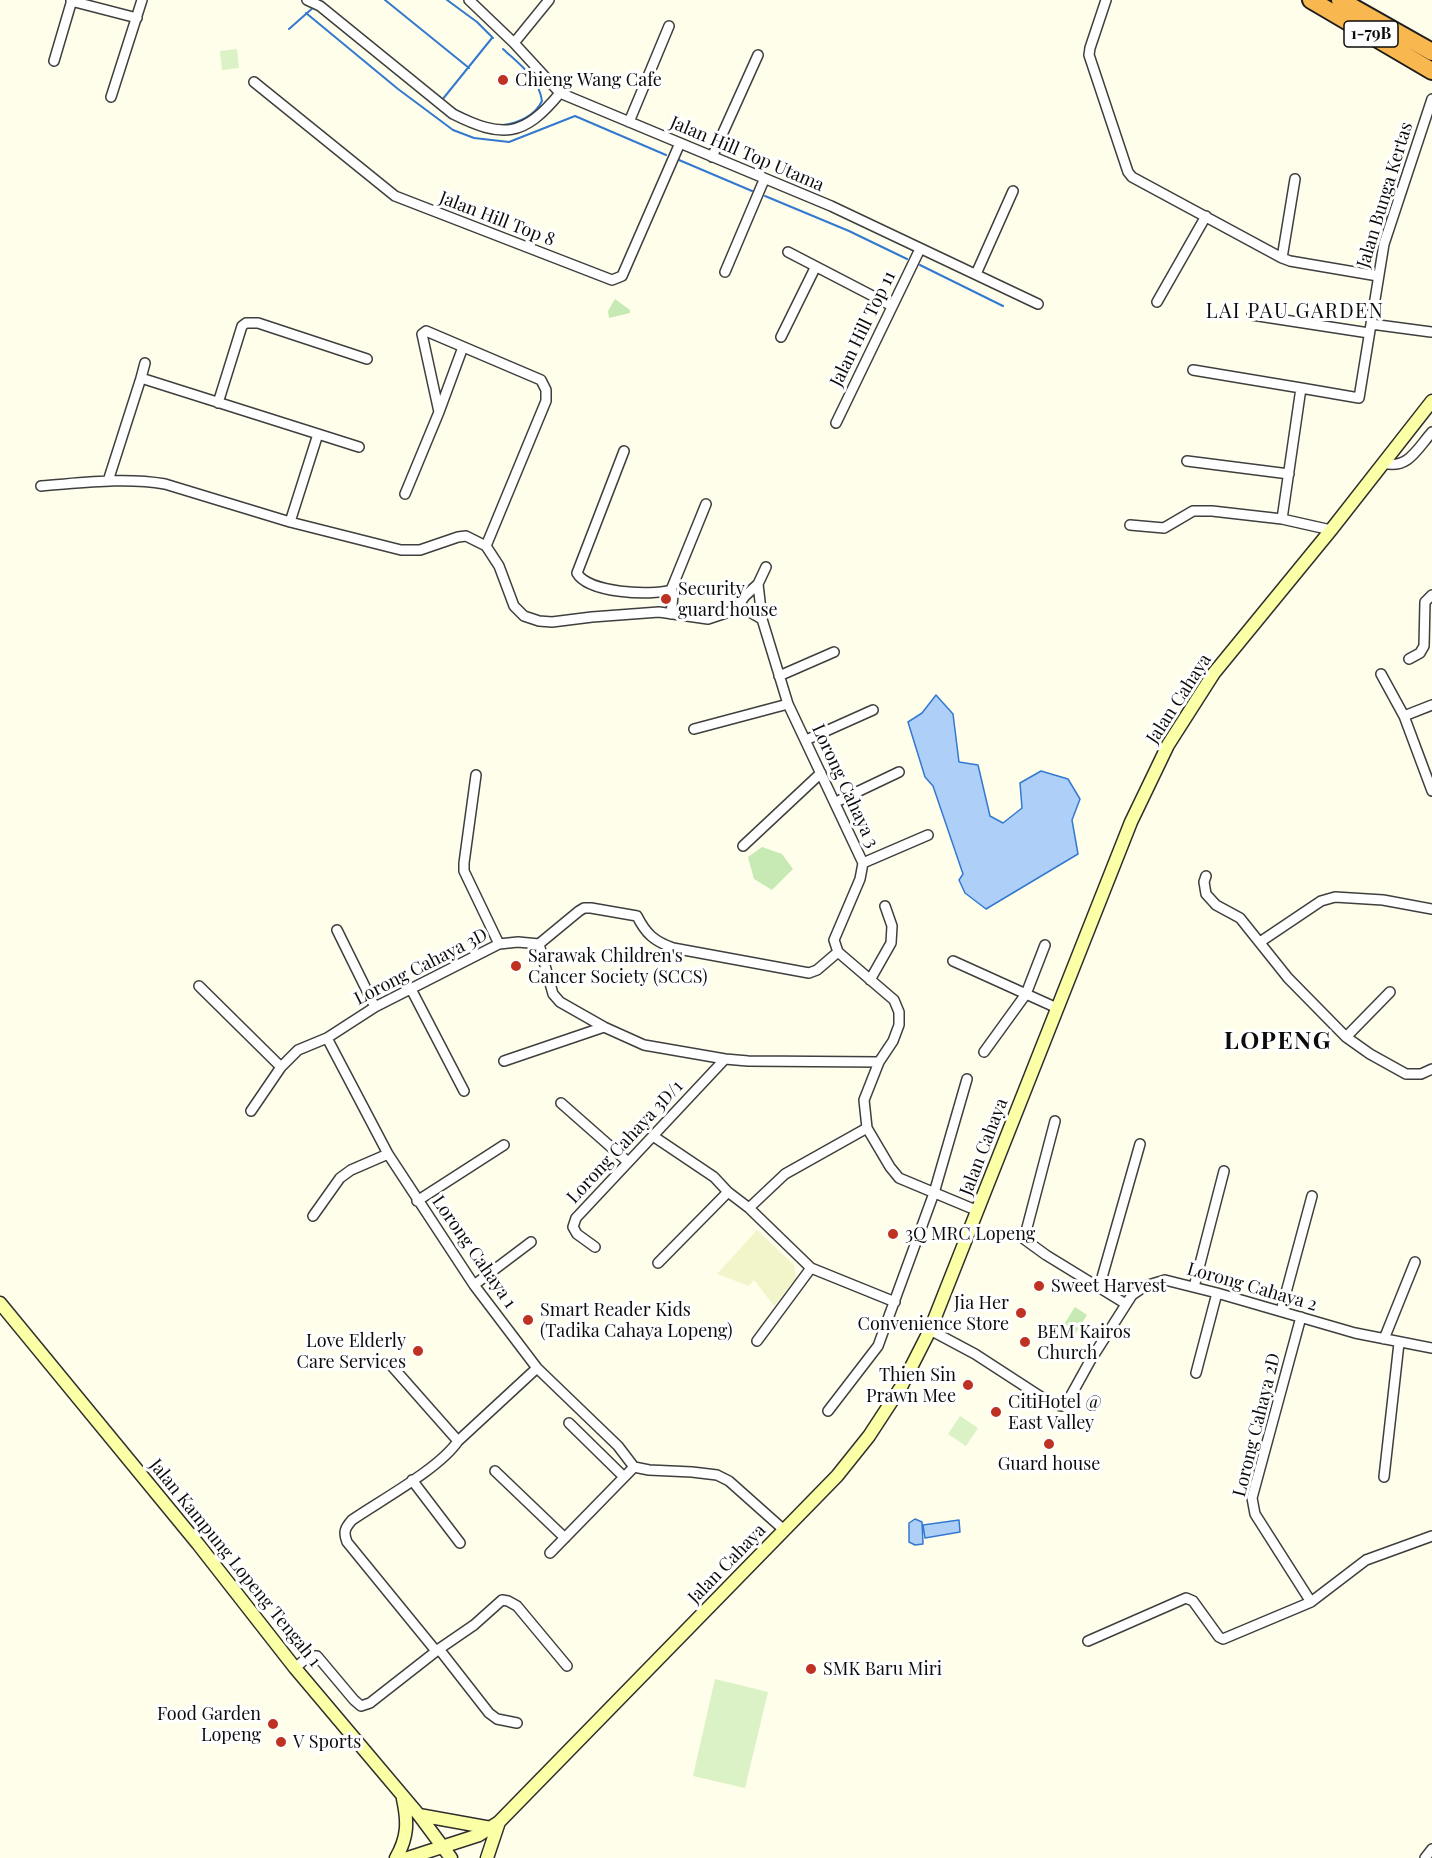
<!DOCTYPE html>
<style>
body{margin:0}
canvas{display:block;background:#fffeea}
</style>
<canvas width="1432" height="1858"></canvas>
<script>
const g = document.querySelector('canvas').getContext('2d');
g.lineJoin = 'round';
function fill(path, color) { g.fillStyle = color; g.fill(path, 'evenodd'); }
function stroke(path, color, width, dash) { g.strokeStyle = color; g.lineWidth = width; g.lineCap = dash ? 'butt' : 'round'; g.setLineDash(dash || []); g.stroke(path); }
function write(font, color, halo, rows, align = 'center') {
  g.font = font + ' "Playfair Display",serif'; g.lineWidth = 6; g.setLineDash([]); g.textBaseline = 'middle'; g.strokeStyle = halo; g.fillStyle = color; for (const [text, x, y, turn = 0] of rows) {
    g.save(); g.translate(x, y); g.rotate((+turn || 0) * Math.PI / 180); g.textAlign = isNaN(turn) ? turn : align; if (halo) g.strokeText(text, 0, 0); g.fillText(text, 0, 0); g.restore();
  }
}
fill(new Path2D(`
 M757,1230L794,1265L796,1278L774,1306L754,1280L749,1286L717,1274Z`), '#f2f5ca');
fill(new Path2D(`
 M615,299L630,310V313L609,318L608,311Z
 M762,847L782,854L793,869L772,890L754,879L748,857Z
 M1075,1307L1087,1315L1075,1334L1069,1338L1059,1332Z`), '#c7eab4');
fill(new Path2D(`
 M237,49L239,68L222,70L220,51Z
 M960,1416L978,1428L966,1446L948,1434Z
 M715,1679L768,1692L745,1788L693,1776Z`), '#dbf1c6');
const water = new Path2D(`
 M936,695L953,714L959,762L978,765L990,816L1003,823L1022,808L1020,783L1041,771L1068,779L1080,799L1072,820L1078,854L986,909L965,893L959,880L963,874L933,786L925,777L908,722L922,713Z
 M915,1519L922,1522L923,1544L915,1545L909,1542V1523Z
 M959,1520L960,1532L925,1538L923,1525Z`);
fill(water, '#aed0f8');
stroke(water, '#3379d0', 1.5);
stroke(new Path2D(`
 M385,0L469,68
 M447,0L477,22L493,38
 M306,13L398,89L453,130L474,138L509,142L575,116L666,155
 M289,29L315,6
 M442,100L492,38
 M452,108L474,119
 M503,125C518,123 535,116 542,101C539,78 519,64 503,49
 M679,160L752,191
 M765,196L849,231L907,259
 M920,265L1003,306`), '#3379d0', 2);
const street = new Path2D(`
 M307,0L320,6L453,114C503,139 524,137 560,93
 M469,0L514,43L560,93L831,206L1038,304
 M1106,0L1090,48L1089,55L1128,172L1132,177L1282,258L1290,261L1378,276
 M71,1L137,18
 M514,43L549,0
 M54,61L72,0
 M254,82L395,196L612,280L622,276L680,143
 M111,97L142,0
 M629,122L669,26
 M712,157L758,55
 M788,252L892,306
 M1282,258L1295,179
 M725,272L764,180
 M976,274L1013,191
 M1157,302L1206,216
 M1252,315L1369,333
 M1371,324L1431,332
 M781,337L815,268
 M1193,370L1301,388
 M141,378L145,363
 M218,403L242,326L246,323H258L367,359
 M439,412L463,347
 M836,423L920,249
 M318,434L359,447
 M624,451L577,573C588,593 650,596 671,590L706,504
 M1187,461L1289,474
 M1383,463C1408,470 1417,449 1432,432
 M108,481L141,378L318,434L290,522
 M41,486C82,483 124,477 165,484L290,522L401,550H420L458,537L466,536L486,546
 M405,494L439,412L422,334L426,331L541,380L546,390V401L486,546L499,566L514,606L524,616L539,621L552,622L592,617L659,612L708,619L735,610L745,609L762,619
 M1282,519L1301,388L1359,398L1384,244L1432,99
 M1130,525L1164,528L1193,511H1212L1282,519L1331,530
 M766,567L758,584L762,619L788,704L863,863L860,879L834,940L838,952L894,1000L899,1012V1025L893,1041L879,1062L864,1100L867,1128L890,1167L899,1178L978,1211
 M735,610L745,596L758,584
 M671,614L673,596L671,590
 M1409,659L1420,653L1424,646L1425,602L1432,595
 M1381,674L1404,716L1432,791
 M779,676L834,652
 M1404,716L1432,705
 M694,729L788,704
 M806,740L873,710
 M476,775L464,863V871L499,944
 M836,802L899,772
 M743,846L821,773
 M863,863L928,835
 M1206,876L1204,882L1206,894L1216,905L1240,918L1288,978L1346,1037L1370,1054L1406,1074H1421L1432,1069
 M337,930L375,1007
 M1260,942L1321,901L1335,897L1383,900L1432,909
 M539,944L579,911L584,908H591L637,916C646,934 654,941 673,948L809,973L817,970L838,952
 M953,961L1057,1008
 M870,980L891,943L892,926L885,906
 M199,986L281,1067
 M411,989L464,1091
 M1346,1037L1390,992
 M327,1038L388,1154L474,1285L537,1368L618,1446L634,1467L649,1470L692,1472L717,1475L729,1481L784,1530
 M984,1052L1026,994L1045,945
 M504,1061L604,1027
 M561,1103L628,1162
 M251,1111L281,1067L298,1050L327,1038L375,1007L499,944L518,942L539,944L553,994L560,1002L604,1027L644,1045L725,1059L748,1061L879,1062
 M1055,1121L1024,1239L1046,1255L1126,1304
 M653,1136L714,1177L728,1192L749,1208L785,1174L867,1128
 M417,1201L504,1145
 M749,1208L811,1268L895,1302
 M313,1216L340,1178L351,1170L388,1154
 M595,1247L577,1234L573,1227L576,1218L725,1059
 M658,1263L728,1192
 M474,1285L531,1242
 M1194,1287L1224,1171
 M1099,1288L1140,1144
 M1281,1311L1312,1196
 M1301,1317L1252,1498L1255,1514L1311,1602L1366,1560L1432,1536
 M930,1330L975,1354L1052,1404L1061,1406L1069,1399L1090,1361L1132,1295L1145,1286L1165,1280L1217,1293L1355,1333L1432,1348
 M1384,1339L1415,1262
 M757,1341L811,1268
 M390,1364L458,1441
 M1196,1373L1217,1293
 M828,1411L878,1346L934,1193L967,1079
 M569,1423L623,1476
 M495,1471L565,1538
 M1384,1477L1399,1343
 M412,1480L460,1543
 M550,1553L634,1467
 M1088,1641L1186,1598L1193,1601L1219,1637L1223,1639L1311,1602
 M439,1649L489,1713L497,1719L517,1723
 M436,1651L347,1542C343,1532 345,1528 352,1520C381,1500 439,1469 458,1441L537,1368
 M295,1668L309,1656H317L354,1700L361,1706L370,1703L439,1649L474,1625L502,1600L508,1601L517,1606L567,1666
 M1425,1858L1432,1849`);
const secondary = new Path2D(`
 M0,1303L198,1544L295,1668L419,1815L451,1858
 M419,1815L491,1828
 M396,1858C408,1837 408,1822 403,1799
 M408,1858L479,1835L499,1822L837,1476L869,1436L901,1387L930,1330L1131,822L1168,745L1214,673L1331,530L1432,401
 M487,1858L499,1822`);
const highway = new Path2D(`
 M1311,0L1432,71
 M1340,0L1432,52`);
stroke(street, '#3f3f3f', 12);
stroke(secondary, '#2e2e2e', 15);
stroke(highway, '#1d1d1d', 20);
stroke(street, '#fff', 9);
stroke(secondary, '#fbffa5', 12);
stroke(highway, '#f8b74f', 16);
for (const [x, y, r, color] of [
 [503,80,6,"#bf3221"],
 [666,599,6,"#bf3221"],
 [516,966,6,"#bf3221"],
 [893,1234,6,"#bf3221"],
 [1039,1286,6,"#bf3221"],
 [1021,1313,6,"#bf3221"],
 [528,1320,6,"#bf3221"],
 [1025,1342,6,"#bf3221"],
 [418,1351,6,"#bf3221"],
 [968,1385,6,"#bf3221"],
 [996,1412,6,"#bf3221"],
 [1049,1444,6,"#bf3221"],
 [811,1669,6,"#bf3221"],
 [273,1724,6,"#bf3221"],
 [281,1742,6,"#bf3221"]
]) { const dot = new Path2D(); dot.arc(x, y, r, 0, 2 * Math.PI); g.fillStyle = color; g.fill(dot); stroke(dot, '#fff', 2); }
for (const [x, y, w] of [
 [1371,34,54]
]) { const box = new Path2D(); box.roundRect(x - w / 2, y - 13, w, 26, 4.5); g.fillStyle = '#fff'; g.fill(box); stroke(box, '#0c0c0c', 1.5); }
write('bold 16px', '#0c0c0c', null, [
 ["1-79B",1371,34]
]);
write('18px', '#0c0c0c', '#fff', [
 ["Chieng Wang Cafe",515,80],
 ["Security",678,589],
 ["guard house",678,610],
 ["Sarawak Children's",528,956],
 ["Cancer Society (SCCS)",528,977],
 ["3Q MRC Lopeng",905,1234],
 ["Sweet Harvest",1051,1286],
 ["Jia Her",1009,1303,"right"],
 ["Convenience Store",1009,1324,"right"],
 ["Smart Reader Kids",540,1310],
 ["(Tadika Cahaya Lopeng)",540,1331],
 ["BEM Kairos",1037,1332],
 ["Church",1037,1353],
 ["Love Elderly",406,1341,"right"],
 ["Care Services",406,1362,"right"],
 ["Thien Sin",956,1375,"right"],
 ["Prawn Mee",956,1396,"right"],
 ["CitiHotel @",1008,1402],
 ["East Valley",1008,1423],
 ["Guard house",1049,1464,"center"],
 ["SMK Baru Miri",823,1669],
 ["Food Garden",261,1714,"right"],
 ["Lopeng",261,1735,"right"],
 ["V Sports",293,1742]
], 'left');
write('18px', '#0c0c0c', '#fff', [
 ["Jalan Hill Top Utama",747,154,23],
 ["Jalan Bunga Kertas",1385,195,-73],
 ["Jalan Hill Top 8",497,219,21],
 ["Jalan Hill Top 11",863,329,-64],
 ["Jalan Cahaya",1179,699,-57],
 ["Lorong Cahaya 3",845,786,65],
 ["Lorong Cahaya 3D",421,967,-27],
 ["Lorong Cahaya 3D/1",625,1142,-47],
 ["Jalan Cahaya",984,1147,-69],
 ["Lorong Cahaya 1",474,1252,55],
 ["Lorong Cahaya 2",1252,1287,16],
 ["Lorong Cahaya 2D",1257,1425,-76],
 ["Jalan Kampung Lopeng Tengah 1",235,1563,51],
 ["Jalan Cahaya",727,1564,-46]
]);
g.letterSpacing = '1.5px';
write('20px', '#0c0c0c', '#fff', [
 ["LAI PAU GARDEN",1295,312]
]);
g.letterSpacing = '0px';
g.letterSpacing = '1.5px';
write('bold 24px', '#0c0c0c', '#fff', [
 ["LOPENG",1278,1042]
]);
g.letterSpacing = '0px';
</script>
